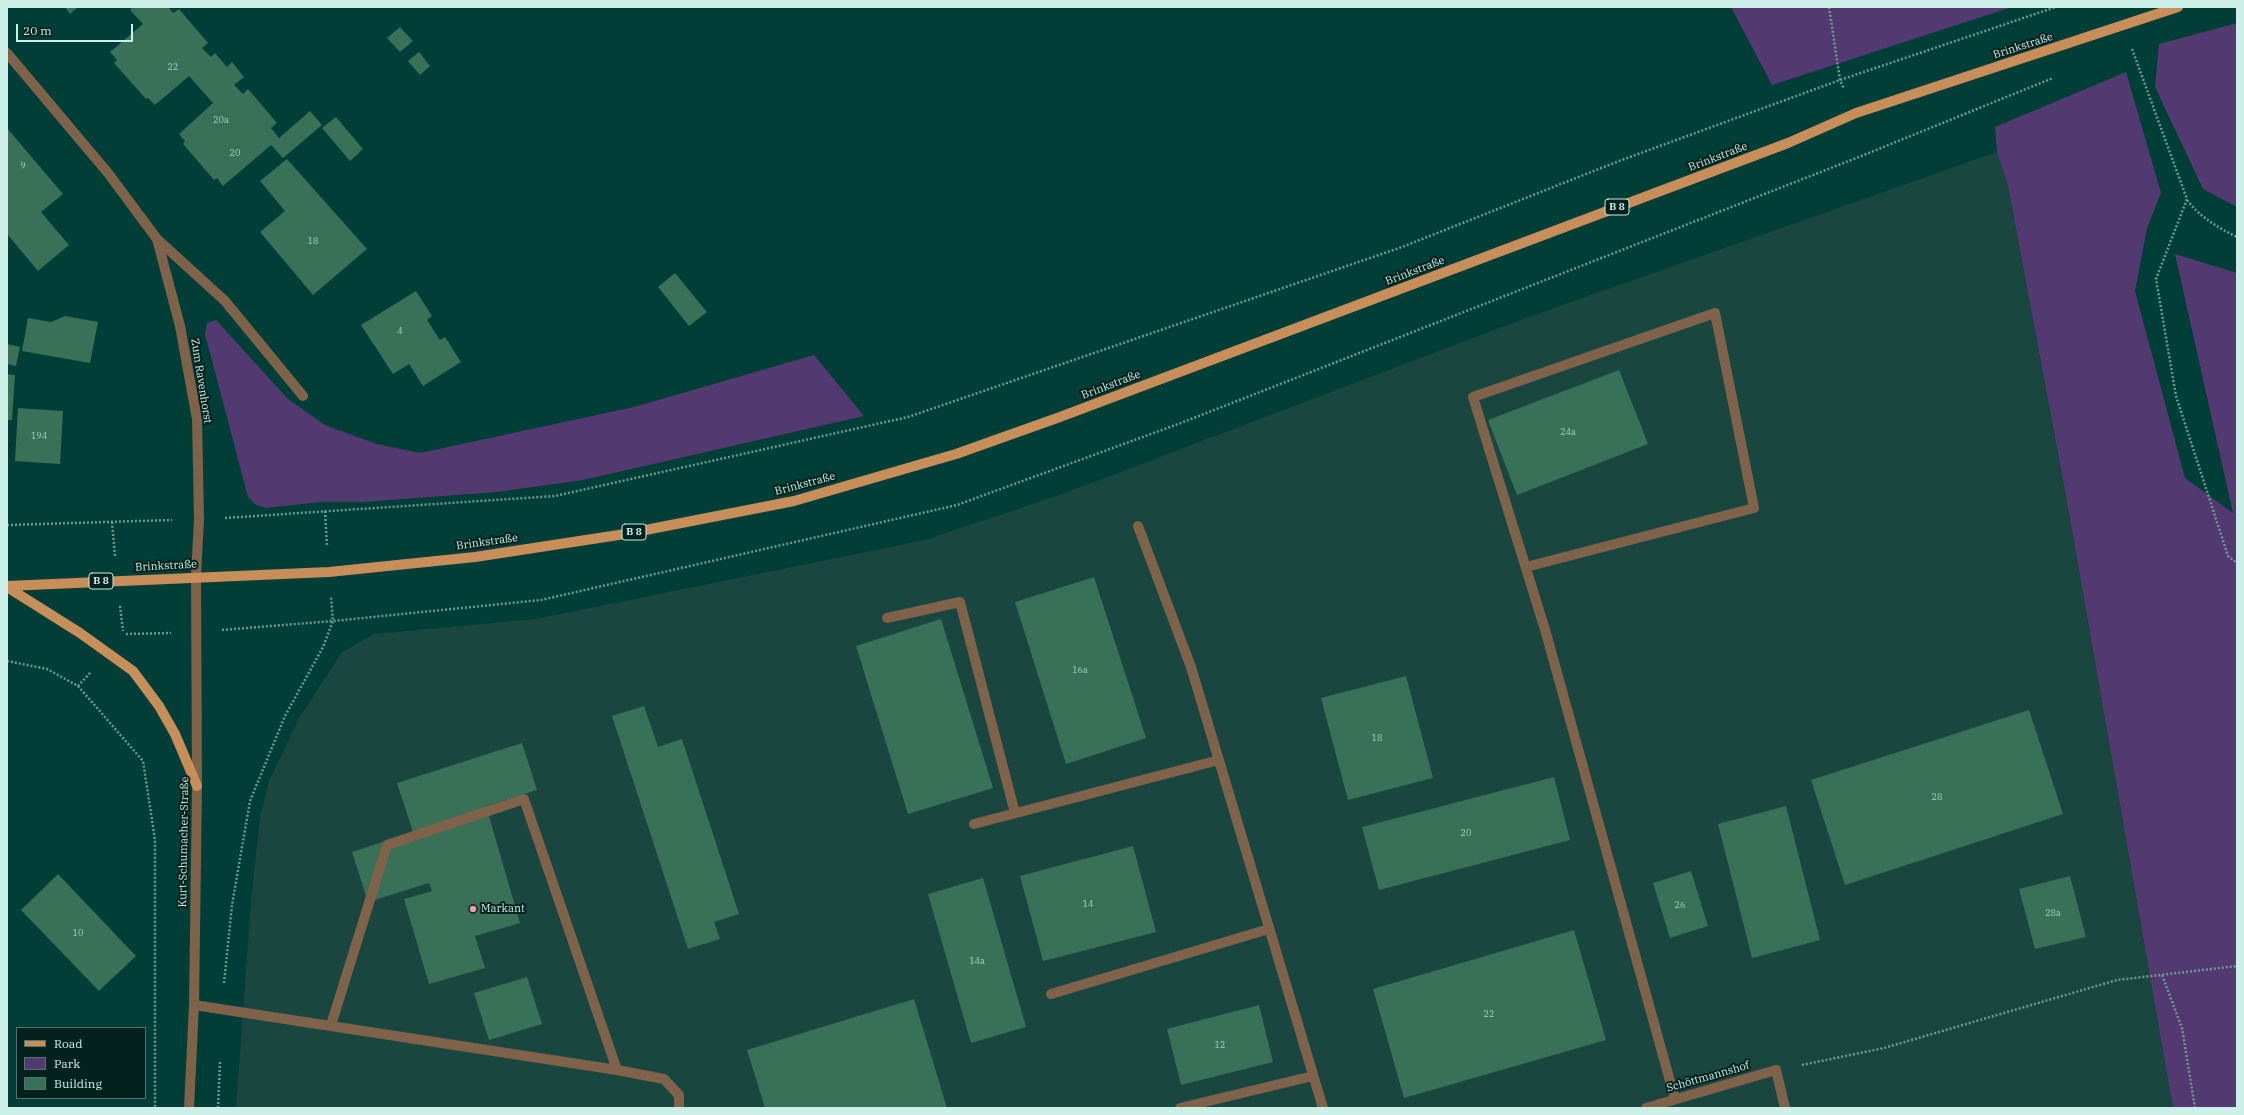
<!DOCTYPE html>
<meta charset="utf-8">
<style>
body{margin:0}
#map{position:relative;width:2244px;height:1115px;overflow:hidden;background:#003e37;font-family:"IBM Plex Serif",serif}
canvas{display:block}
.frame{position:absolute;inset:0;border:8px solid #ccefe8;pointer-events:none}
.legend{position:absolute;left:16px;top:1027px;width:130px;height:72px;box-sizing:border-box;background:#03211d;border:1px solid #53736e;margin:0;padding:5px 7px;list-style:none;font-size:12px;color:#ccefe8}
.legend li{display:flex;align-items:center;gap:8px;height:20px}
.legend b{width:20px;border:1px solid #53736e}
.scale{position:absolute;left:16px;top:24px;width:117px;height:18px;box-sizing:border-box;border:2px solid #ccefe8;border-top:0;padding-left:5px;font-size:12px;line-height:14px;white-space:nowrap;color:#ccefe8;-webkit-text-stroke:3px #03211d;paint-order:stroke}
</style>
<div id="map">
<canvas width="2244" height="1115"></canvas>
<div class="frame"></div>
<ul class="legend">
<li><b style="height:5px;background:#c78e59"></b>Road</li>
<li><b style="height:11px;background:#523a71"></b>Park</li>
<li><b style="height:11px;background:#387157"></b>Building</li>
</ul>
<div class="scale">20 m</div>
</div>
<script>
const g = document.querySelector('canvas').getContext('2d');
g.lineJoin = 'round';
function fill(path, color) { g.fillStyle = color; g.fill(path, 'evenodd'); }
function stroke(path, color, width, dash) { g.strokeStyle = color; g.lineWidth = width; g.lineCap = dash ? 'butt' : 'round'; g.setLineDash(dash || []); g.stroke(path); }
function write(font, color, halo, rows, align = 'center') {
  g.font = font + ' "IBM Plex Serif",serif'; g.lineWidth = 4; g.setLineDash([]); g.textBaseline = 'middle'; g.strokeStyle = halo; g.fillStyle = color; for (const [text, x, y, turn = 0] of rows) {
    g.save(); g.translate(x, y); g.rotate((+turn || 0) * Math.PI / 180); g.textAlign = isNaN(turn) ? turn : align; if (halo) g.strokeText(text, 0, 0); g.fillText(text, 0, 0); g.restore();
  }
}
fill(new Path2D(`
 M1997,152L2008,186L2066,496L2173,1108H236L251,902L260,817L269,781L299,718L342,652L374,634L536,619L925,540L1065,493L1523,319Z`), '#1a4640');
fill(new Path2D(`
 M1731,7H2012L1772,85Z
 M2237,23V207L2203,189L2155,87L2159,44Z
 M2126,72L2161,193L2147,228L2135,291L2185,478L2233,513L2175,254L2237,273V1108H2173L2066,496L2008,186L1997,152L1995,127Z
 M216,320L288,399L325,425L377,444L420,453L634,407L814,355L864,416L583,480L497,492L363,502H321L266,508L256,505L248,497L205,334L207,323Z`), '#523a71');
fill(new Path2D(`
 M65,7H78L70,14Z
 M133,7H168L173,13L179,9L208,43L202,48L211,57L215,53L227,67L232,62L244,77L234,85L243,94L248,89L277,123L271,128L279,138L310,111L322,125L283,158L271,145L223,186L217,178L214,180L183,144L185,141L179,134L213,103L189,76L155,105L148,98L146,99L114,63L117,60L110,52L143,24L130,10Z
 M400,27L413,41L400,52L387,38Z
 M419,52L430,66L420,75L408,61Z
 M336,117L363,149L350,161L322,128Z
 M7,128L63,194L41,212L69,245L38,271L7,234Z
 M287,159L367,249L313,295L260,232L285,211L260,181Z
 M675,273L707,312L689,326L658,287Z
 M416,291L432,316L427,320L440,340L445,337L461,362L423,386L409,364L393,374L361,325Z
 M65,316L98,322L90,363L22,351L28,318L51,322Z
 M7,344L20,347L16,366L7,364Z
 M1619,370L1648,444L1517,495L1488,420Z
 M7,374L15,375L12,420H7Z
 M18,408L63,411L60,464L15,461Z
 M1094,577L1146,738L1066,764L1015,602Z
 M941,619L993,788L908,814L856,646Z
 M1406,676L1433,778L1348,800L1321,698Z
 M644,706L658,747L682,739L739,914L714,922L720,939L688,949L612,716Z
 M2029,710L2063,814L1845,885L1811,780Z
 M522,743L537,790L486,806L520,923L475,936L485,968L429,984L404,899L432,891L429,883L368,902L352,852L413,832L397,783Z
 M1554,777L1570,840L1379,890L1362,827Z
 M1786,806L1820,940L1752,958L1718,824Z
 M1133,846L1156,932L1043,961L1020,876Z
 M1691,871L1708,926L1670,938L1653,883Z
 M58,874L136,956L99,991L21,910Z
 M2070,876L2086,937L2035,949L2019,889Z
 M983,878L1026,1027L971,1043L928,894Z
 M1574,930L1606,1040L1404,1098L1373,989Z
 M527,977L542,1024L489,1040L474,993Z
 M914,999L947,1108H765L747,1050Z
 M1259,1005L1273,1062L1181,1085L1167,1029Z`), '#387157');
stroke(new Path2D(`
 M1829,7L1840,80L1844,89
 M2132,49L2187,199L2156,279L2176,396L2228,556L2237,563
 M2187,200C2201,218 2217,227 2237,237
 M325,511L327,546
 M225,518L555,496L908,417L1402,247L1619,161L1840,80L2056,7
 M112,522L115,556
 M7,525L172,520
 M120,606L123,631
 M222,630L333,621L541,600L957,505L1181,423L1864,155L2053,78
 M126,634L171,633
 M7,661L47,669L78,686L91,672
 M78,686L143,761L155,840V1108
 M2162,975L2182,1028L2195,1108
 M224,983L232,905L250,801L285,716L323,647L333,621L331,597
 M1802,1065L1884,1048L2117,980L2237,966
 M218,1108L220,1062`), '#6a9a93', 2.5, [2, 2]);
stroke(new Path2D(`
 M1138,526L1191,667L1323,1108
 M1526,567L1754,508L1715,313L1473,397L1546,633L1675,1099
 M887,618L960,602L1015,813
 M974,824L1219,760
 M1051,994L1269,929
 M194,1005L617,1070L664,1079L679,1095V1108
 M331,1025L387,845L524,799L617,1070
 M1776,1070L1785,1108
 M1180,1108L1313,1076`), '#7e6249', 10);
stroke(new Path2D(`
 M7,53L108,173L157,239L180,326L197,419L199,519L196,576L197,786L194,1005L189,1108
 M157,239L225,301L303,396
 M1646,1108L1776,1070`), '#7e6249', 10);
stroke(new Path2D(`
 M7,586L329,572L475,557L625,534L794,501L956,454L1060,417L1788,143L1856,113L2178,7
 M7,587L80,633L133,671L159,706L175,734L197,786`), '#c78e59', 10);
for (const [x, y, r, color] of [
 [473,909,4,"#f19ab1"]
]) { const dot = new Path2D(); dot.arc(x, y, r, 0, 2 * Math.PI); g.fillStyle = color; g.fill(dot); stroke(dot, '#03211d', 1.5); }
write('9px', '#a7d0c4', null, [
 ["22",173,67],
 ["20a",221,120],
 ["20",235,153],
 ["9",23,166],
 ["18",313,241],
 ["4",400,331],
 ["24a",1568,432],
 ["194",39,436],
 ["16a",1080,670],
 ["18",1377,738],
 ["28",1937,797],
 ["20",1466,833],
 ["14",1088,904],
 ["26",1680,905],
 ["28a",2053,913],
 ["10",78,933],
 ["14a",977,961],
 ["22",1489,1014],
 ["12",1220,1045]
]);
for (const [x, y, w] of [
 [1617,207,24],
 [634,532,24],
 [101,581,24]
]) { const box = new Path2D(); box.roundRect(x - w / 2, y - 8, w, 16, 3); g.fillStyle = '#03211d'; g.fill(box); stroke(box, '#ccefe8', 1); }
write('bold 10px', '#ccefe8', null, [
 ["B 8",1617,207],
 ["B 8",634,532],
 ["B 8",101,581]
]);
write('11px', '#ccefe8', '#03211d', [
 ["Brinkstraße",2023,46,-18],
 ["Brinkstraße",1718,157,-21],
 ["Brinkstraße",1415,271,-21],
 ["Zum Ravenhorst",201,381,81],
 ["Brinkstraße",1111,385,-21],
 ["Brinkstraße",805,484,-15],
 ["Brinkstraße",487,542,-8],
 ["Brinkstraße",166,566,-3],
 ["Kurt-Schumacher-Straße",184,842,-89],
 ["Schöttmannshof",1708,1077,-16]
]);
write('11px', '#ccefe8', '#03211d', [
 ["Markant",481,909]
], 'left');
</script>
